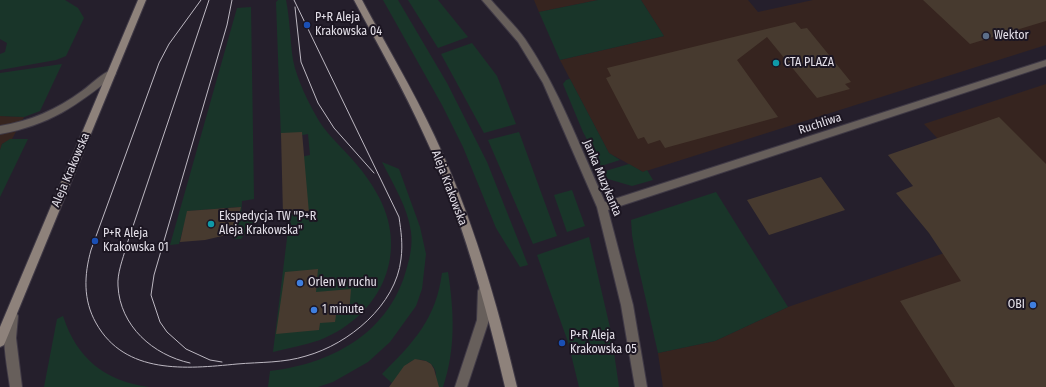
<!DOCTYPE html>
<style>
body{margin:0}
canvas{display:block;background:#251f2c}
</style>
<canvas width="1046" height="387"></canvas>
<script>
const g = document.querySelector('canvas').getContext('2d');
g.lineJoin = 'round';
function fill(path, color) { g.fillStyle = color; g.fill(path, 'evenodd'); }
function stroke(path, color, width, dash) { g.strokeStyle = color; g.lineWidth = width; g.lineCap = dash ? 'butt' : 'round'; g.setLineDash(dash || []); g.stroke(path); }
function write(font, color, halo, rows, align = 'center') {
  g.font = font + ' "Fira Sans Condensed",sans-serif'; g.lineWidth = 4; g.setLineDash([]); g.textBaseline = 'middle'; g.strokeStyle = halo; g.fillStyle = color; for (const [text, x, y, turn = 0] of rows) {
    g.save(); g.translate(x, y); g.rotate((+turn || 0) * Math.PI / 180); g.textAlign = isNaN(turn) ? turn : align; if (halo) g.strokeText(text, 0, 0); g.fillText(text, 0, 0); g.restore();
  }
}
fill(new Path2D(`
 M534,0H598L539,12Z
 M641,0H748L758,12L813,0H1024L1046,19V45L643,172L609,153L560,60L664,36Z
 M1046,84V387H663L658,353L715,341L788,307L1020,227L924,124Z
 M0,116L24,117L12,139L2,144L0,150Z`), '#36241f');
fill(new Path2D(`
 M0,0H65L78,8L84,18L66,56L56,60L0,70V54L5,52L7,43L0,39Z
 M278,0H286C290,20 290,40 293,60C297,80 309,104 319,121C330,138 345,150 357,165C364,173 371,183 376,192C411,251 382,315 320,340C305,345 288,348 273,352L288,230L282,161L310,155L308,134L281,139L276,2Z
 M383,0H398L447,83L487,162L528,265L520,267L496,228L463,147L442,105Z
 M408,0H438L468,37L438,48Z
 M598,0H641L664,36L560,60L539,12Z
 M251,7L254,199L242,201L241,219L254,216V221L241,239H234L240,207L188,211L179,244L170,245L237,8Z
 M472,43L497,76L516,124L484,133L441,54Z
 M62,64L40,111L24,117L0,116V73Z
 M570,79L609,153L620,160L601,166L583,132L563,84L566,80Z
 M519,132L557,236L533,244L488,140Z
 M10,139H28L0,197V150L2,144Z
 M382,162L399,169L420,227L426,254L422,289L416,306L390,342L368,362L333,382L318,387H268L270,371C330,364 386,335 405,274C409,261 413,247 411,232C408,208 393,184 382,162Z
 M629,164L643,172L647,170L653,180L632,186L608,179L602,172Z
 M572,190L585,226L567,232L554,195Z
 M716,192L788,307L715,341L658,353L635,252L632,235L631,220Z
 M589,237L611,332L619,387H579L568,342L537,255Z
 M448,272C454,311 456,349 443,387H432C433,383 436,379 436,375C436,362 420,356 410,362C402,367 398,378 394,385L382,374C414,342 436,319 442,273Z
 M63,316C77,359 105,381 149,387H44L57,319Z`), '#193529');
fill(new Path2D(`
 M923,0H1046V21L970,44Z
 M795,22L801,29L807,28L851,82L845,84L850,89L817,98L767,37L737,60L778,117L665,148L660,140L648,144L644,137L638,139L606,78L611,76L607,68Z
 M999,117L1046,164V387H955L900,301L961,281L929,233L896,193L913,186L888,155Z
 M302,132L309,213L283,215L281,133Z
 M821,177L845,210L769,235L747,200Z
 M241,207L235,233L205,240L180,242L187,211Z
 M318,269L316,292L351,289L349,314L336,315L335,322L320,323L319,330L276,334L285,272Z
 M415,359L426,361L431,364L434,369L439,387H389L404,366Z`), '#473a2f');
const service = new Path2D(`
 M112,70L115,71L116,73L115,75C76,106 50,125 0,134V126C31,121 56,110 82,91C91,85 101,73 112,70Z
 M484,286L488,287L490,291L489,320L467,387H455L477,320L478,291L480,287Z
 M12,311L16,312L18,316L16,338L22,387H10C7,364 0,334 8,312Z`);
const minor = new Path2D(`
 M482,0H491C502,13 515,25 525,39C559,89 580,147 605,202L1046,60V66L608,210L633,305L647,387H635L621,305L597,207L543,83L518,42Z`);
const secondary = new Path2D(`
 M138,0H146L4,345L0,347V327Z
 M354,0H362C386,45 413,90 435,137C472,216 497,302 517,387H505C486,305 461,213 425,137C404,90 378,45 354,0Z`);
stroke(service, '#403a46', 2);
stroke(minor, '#403a46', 2);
stroke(secondary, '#403a46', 2);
fill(service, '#675f5b');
fill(minor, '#675f5b');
fill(secondary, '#8e827b');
stroke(new Path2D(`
 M201,0L169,44L159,63L91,250C84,275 83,300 96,323C125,375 186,369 237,364C260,362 284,363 306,356C349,344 396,305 401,259C403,244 401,231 399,217L294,0
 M295,7L301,62L318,103L334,128L374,173
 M222,362L210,360L186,349L167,332L160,322L151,295L154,275L227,25L232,0
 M190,363C153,355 120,326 118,286C117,273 123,259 126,247L209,0`), '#bdb8c2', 1);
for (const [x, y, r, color] of [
 [307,25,4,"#1a4fb4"],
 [986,36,4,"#5c6f8a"],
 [776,63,4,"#0f9aa8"],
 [211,224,4,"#0f9aa8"],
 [95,241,4,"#1a4fb4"],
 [300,283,4,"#3f7fe0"],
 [1033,305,4,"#3f7fe0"],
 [314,310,4,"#3f7fe0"],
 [562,343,4,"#1a4fb4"]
]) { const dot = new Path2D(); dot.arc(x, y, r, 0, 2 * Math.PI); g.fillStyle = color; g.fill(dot); stroke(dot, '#1c1622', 1.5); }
write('12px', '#e4e0e9', '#1c1622', [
 ["P+R Aleja",315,18],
 ["Krakowska 04",315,32],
 ["Wektor",994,36],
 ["CTA PLAZA",784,63],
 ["Ekspedycja TW \"P+R",219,217],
 ["Aleja Krakowska\"",219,231],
 ["P+R Aleja",103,234],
 ["Krakowska 01",103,248],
 ["Orlen w ruchu",308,283],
 ["OBI",1025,305,"right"],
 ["1 minute",322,310],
 ["P+R Aleja",570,336],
 ["Krakowska 05",570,350]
], 'left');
write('12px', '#e4e0e9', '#1c1622', [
 ["Ruchliwa",820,124,-18],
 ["Aleja Krakowska",71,170,-67],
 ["Janka Muzykanta",602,178,67],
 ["Aleja Krakowska",449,188,69]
]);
</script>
